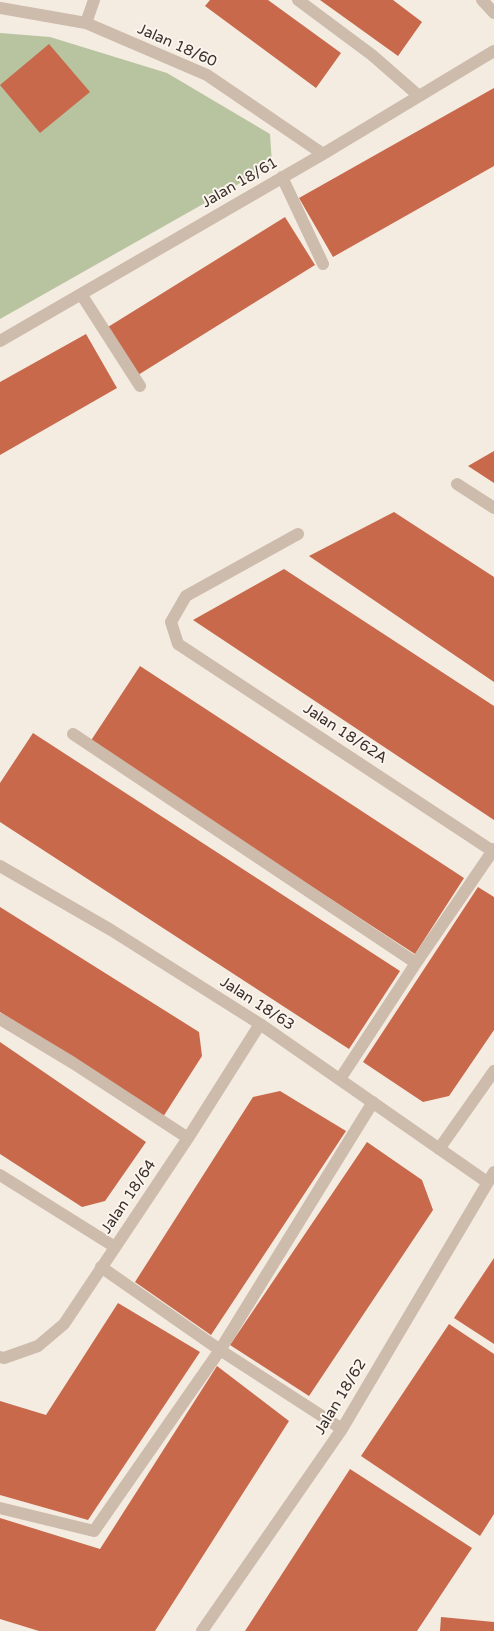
<!DOCTYPE html>
<style>
body{margin:0}
canvas{display:block;background:#f4ebe1}
</style>
<canvas width="494" height="1631"></canvas>
<script>
const g = document.querySelector('canvas').getContext('2d');
g.lineJoin = 'round';
function fill(path, color) { g.fillStyle = color; g.fill(path, 'evenodd'); }
function stroke(path, color, width, dash) { g.strokeStyle = color; g.lineWidth = width; g.lineCap = dash ? 'butt' : 'round'; g.setLineDash(dash || []); g.stroke(path); }
function write(font, color, halo, rows, align = 'center') {
  g.font = font + ' "Varela Round",sans-serif'; g.lineWidth = 4; g.setLineDash([]); g.textBaseline = 'middle'; g.strokeStyle = halo; g.fillStyle = color; for (const [text, x, y, turn = 0] of rows) {
    g.save(); g.translate(x, y); g.rotate((+turn || 0) * Math.PI / 180); g.textAlign = isNaN(turn) ? turn : align; if (halo) g.strokeText(text, 0, 0); g.fillText(text, 0, 0); g.restore();
  }
}
fill(new Path2D(`
 M0,33L50,37L167,73L270,134L272,165L0,319Z`), '#b8c4a0');
fill(new Path2D(`
 M210,0H268L341,53L316,88L205,6Z
 M320,0H393L422,22L398,56Z
 M49,44L90,92L40,133L0,85Z
 M494,88V166L333,257L299,198Z
 M285,217L315,265L138,375L108,327Z
 M86,334L117,388L0,455V382Z
 M494,451V483L468,466Z
 M394,512L494,577V682L309,556Z
 M284,569L494,706V820L193,620Z
 M140,666L464,878L415,954L90,742Z
 M33,733L400,971L349,1049L0,822V783Z
 M478,887L494,897V1030L449,1096L423,1102L363,1062Z
 M0,907L199,1032L202,1056L163,1117L0,1012Z
 M0,1042L146,1142L105,1201L82,1207L0,1154Z
 M280,1091L346,1131L211,1335L135,1282L253,1097Z
 M367,1142L422,1180L433,1210L309,1396L230,1345Z
 M494,1258V1344L454,1318Z
 M118,1303L200,1352L88,1520L0,1495V1401L46,1415Z
 M449,1324L494,1354V1514L480,1536L361,1456Z
 M217,1366L289,1421L155,1631H39L0,1619V1518L100,1549Z
 M350,1469L472,1548L417,1631H245Z
 M441,1617L494,1622V1631H440Z`), '#c8694b');
stroke(new Path2D(`
 M298,0L372,55L419,96
 M482,0L494,13
 M0,8L86,23L207,75L323,154
 M86,23L94,0
 M282,177L323,264
 M81,294L140,386
 M0,341L323,154L494,51
 M457,484L494,508
 M298,534L186,596L171,622L178,644L494,852
 M73,734L416,963
 M0,866L111,930L260,1024L487,1182
 M0,1019L73,1063L188,1138
 M340,1079L416,963L494,849
 M439,1149L494,1071
 M0,1175L115,1247
 M101,1267L220,1350L342,1429
 M0,1357L4,1358L38,1346L64,1324L188,1138L260,1024
 M0,1508L94,1531L220,1350L373,1102
 M202,1631L342,1429L494,1172`), '#cdbbac', 12);
write('15px', '#3b302b', '#fbf5ee', [
 ["Jalan 18/60",177,46,24],
 ["Jalan 18/61",240,183,-30],
 ["Jalan 18/62A",345,734,33],
 ["Jalan 18/63",257,1004,33],
 ["Jalan 18/64",129,1197,-56],
 ["Jalan 18/62",341,1397,-59]
]);
</script>
